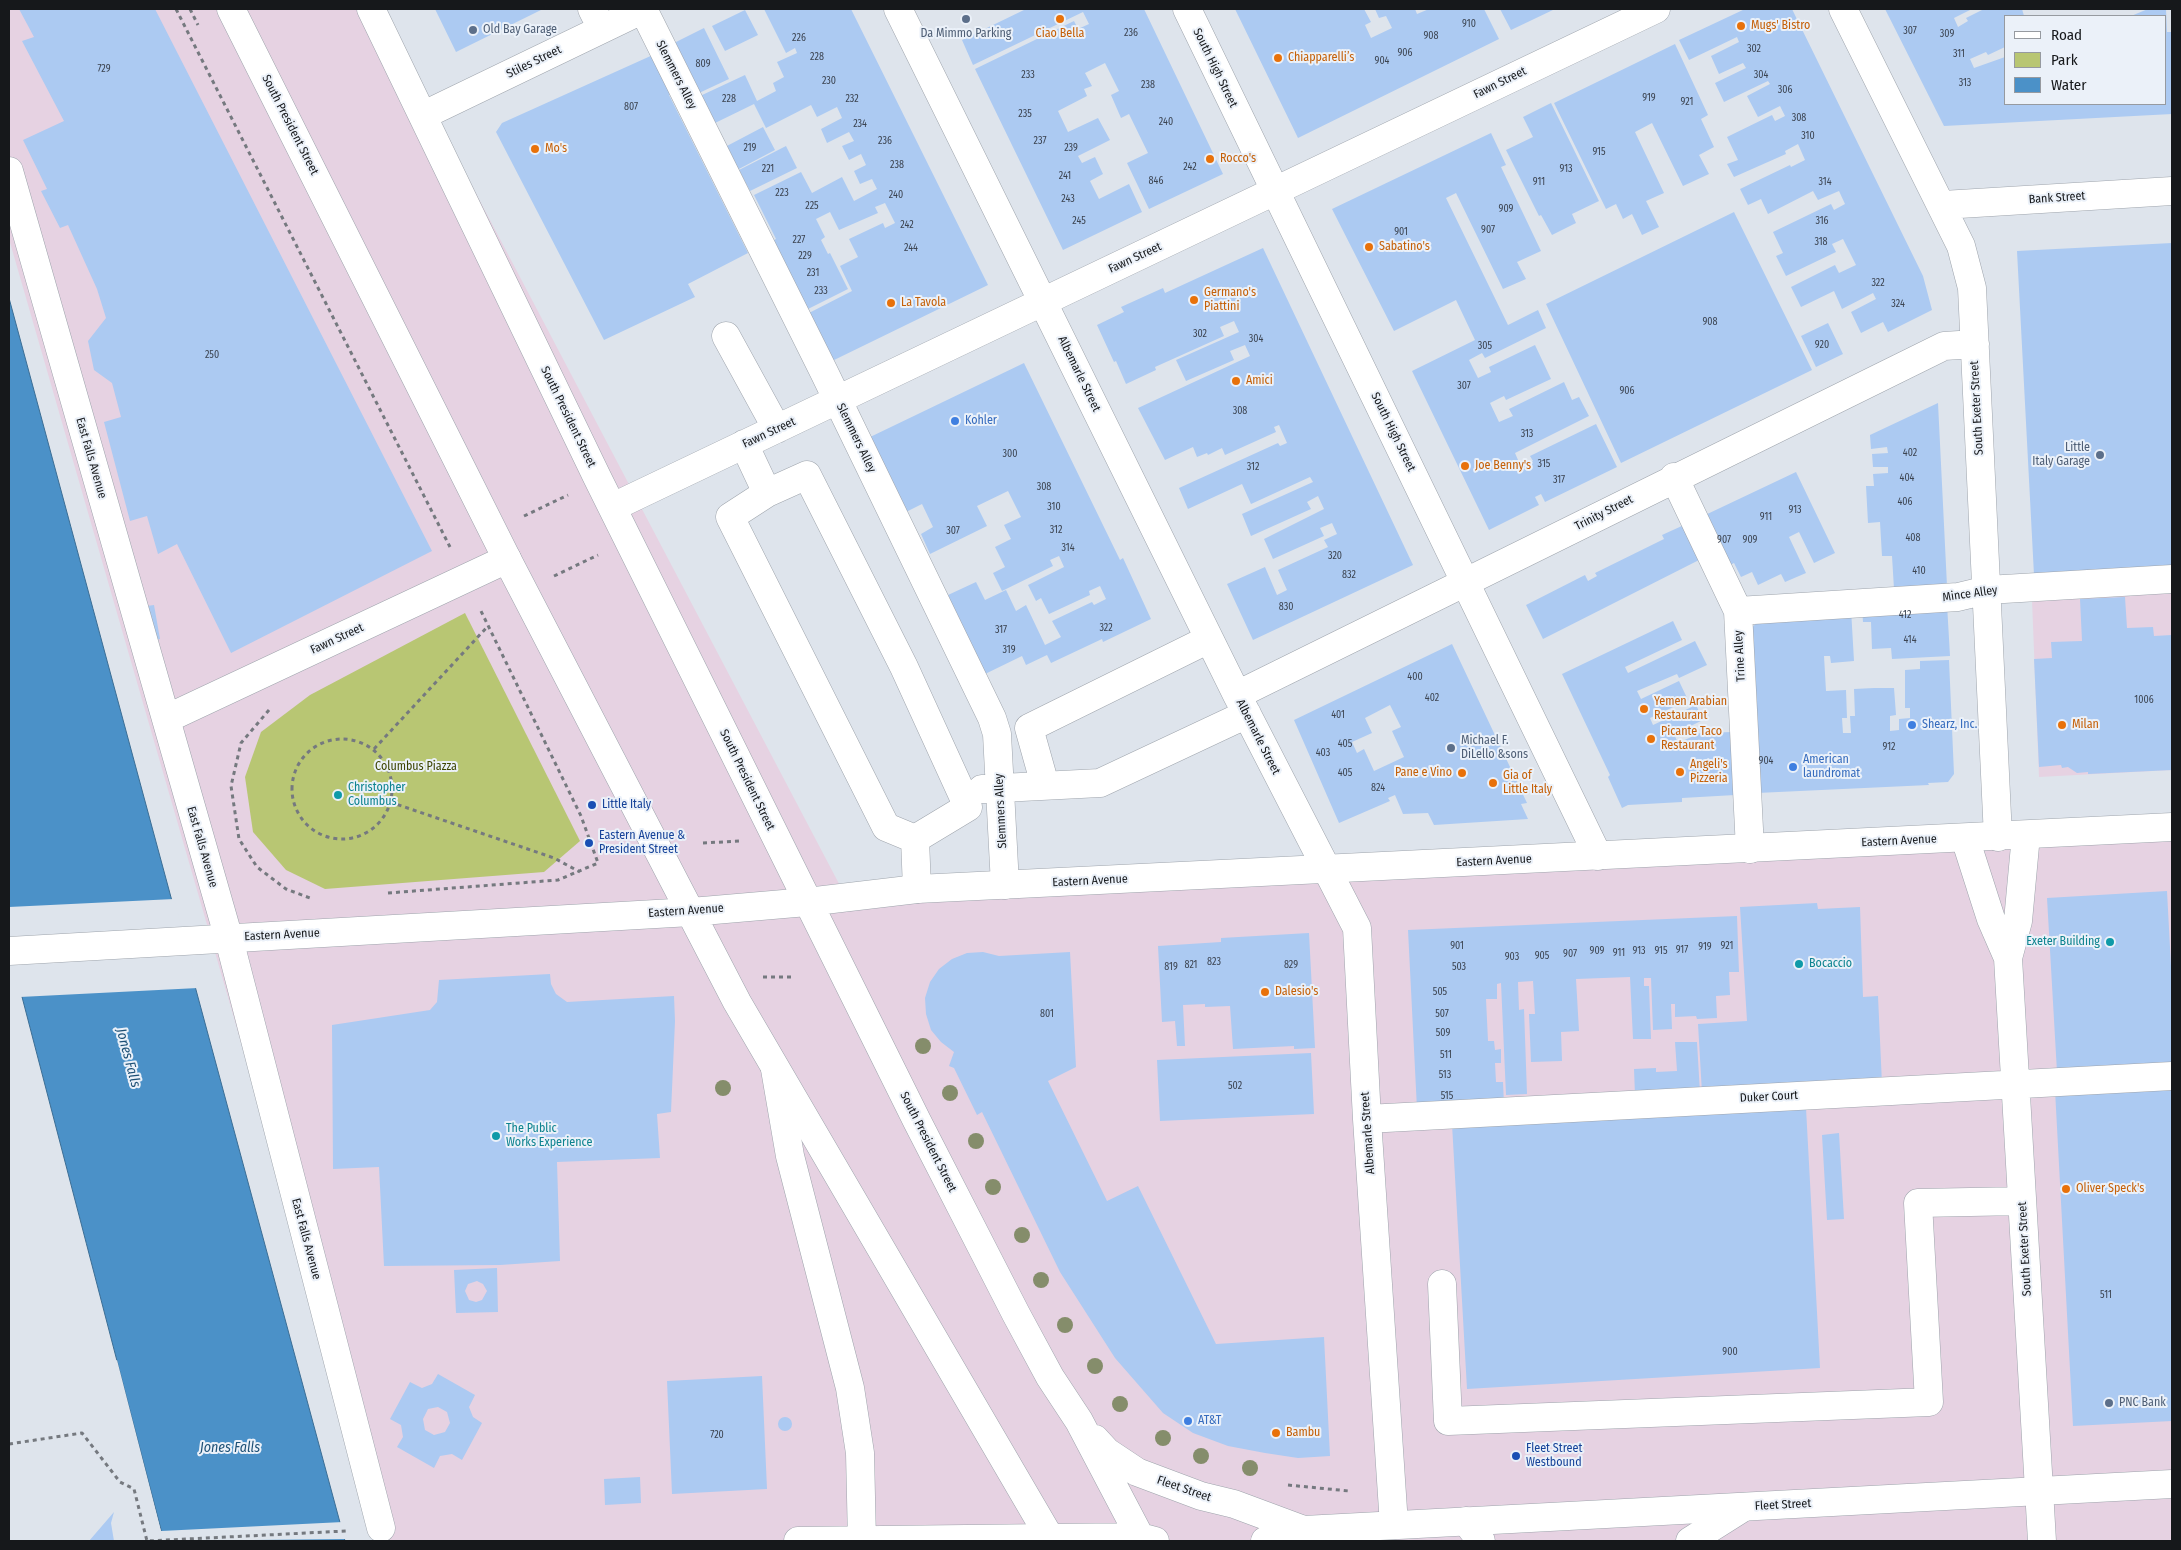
<!DOCTYPE html>
<meta charset="utf-8">
<style>
body{margin:0}
#map{position:relative;width:2181px;height:1550px;overflow:hidden;background:#dee4ec;font-family:"Fira Sans Condensed",sans-serif}
canvas{display:block}
.frame{position:absolute;inset:0;border:10px solid #16181b;pointer-events:none}
.legend{position:absolute;left:2004px;top:15px;width:162px;height:90px;box-sizing:border-box;background:#ebf1f9;border:1px solid #969aa0;margin:0;padding:6px 9px;list-style:none;font-size:15px;color:#16181b}
.legend li{display:flex;align-items:center;gap:10px;height:25px}
.legend b{width:25px;border:1px solid #969aa0}
</style>
<div id="map">
<canvas width="2181" height="1550"></canvas>
<div class="frame"></div>
<ul class="legend">
<li><b style="height:6px;background:#fff"></b>Road</li>
<li><b style="height:14px;background:#b8c673"></b>Park</li>
<li><b style="height:14px;background:#4b91c8"></b>Water</li>
</ul>
</div>
<script>
const g = document.querySelector('canvas').getContext('2d');
g.lineJoin = 'round';
function fill(path, color) { g.fillStyle = color; g.fill(path, 'evenodd'); }
function stroke(path, color, width, dash) { g.strokeStyle = color; g.lineWidth = width; g.lineCap = dash ? 'butt' : 'round'; g.setLineDash(dash || []); g.stroke(path); }
function write(font, color, halo, rows, align = 'center') {
  g.font = font + ' "Fira Sans Condensed",sans-serif'; g.lineWidth = 4; g.setLineDash([]); g.textBaseline = 'middle'; g.strokeStyle = halo; g.fillStyle = color; for (const [text, x, y, turn = 0] of rows) {
    g.save(); g.translate(x, y); g.rotate((+turn || 0) * Math.PI / 180); g.textAlign = isNaN(turn) ? turn : align; if (halo) g.strokeText(text, 0, 0); g.fillText(text, 0, 0); g.restore();
  }
}
fill(new Path2D(`
 M9,9H379L846,897L2172,827V1541H385L9,239Z
 M2172,593V770L2039,777L2032,600Z`), '#e6d2e2');
fill(new Path2D(`
 M465,613L580,841L544,872L325,889L286,870L253,832L245,777L261,732L310,695Z`), '#b8c673');
const water = new Path2D(`
 M9,298L345,1541H164L9,947Z`);
fill(water, '#4b91c8');
stroke(water, '#3b6d94', 1);
fill(new Path2D(`
 M174,899L198,988L20,997L9,956V907Z
 M117,1360L161,1531L343,1522L347,1539L161,1541L115,1361Z`), '#dee4ec');
fill(new Path2D(`
 M19,9H155L432,551L231,653L177,544L158,554L147,516L130,521L104,422L121,417L112,383L94,370L88,341L106,318L97,289L68,225L60,228L41,191L47,189L23,140L64,121L22,41L34,37Z
 M435,9H543L456,52Z
 M764,9H851L988,285L830,362L807,314L852,291L840,266L858,257L849,239L883,223L885,228L895,223L885,203L875,207L878,213L839,230L830,212L816,219L825,237L821,240L828,254L830,253L848,289L804,311L770,242L776,239L754,195L801,172L812,193L842,177L854,201L877,189L872,179L860,184L854,171L866,165L861,154L849,160L842,146L854,141L849,132L827,143L821,129L842,118L837,107L817,117L811,105L766,128L754,104L713,124L700,96L745,75L757,101L776,91L773,83L784,77L777,62L797,53L795,48L786,53Z
 M1026,9H1144L1223,174L1149,209L1127,163L1148,153L1129,114L1121,118L1111,95L1119,91L1105,63L1085,73L1092,86L1084,89L1087,96L1058,111L1068,132L1098,118L1110,140L1078,156L1082,163L1095,157L1103,174L1090,181L1099,199L1129,184L1142,212L1063,250L975,69L1074,21L1078,29L1089,24L1083,12L973,65L962,40Z
 M1235,9H1364L1371,22L1365,25L1371,38L1392,28L1386,16L1379,18L1375,9H1415L1417,14L1429,9H1484L1499,39L1298,138Z
 M1500,9H1555L1511,30Z
 M1745,9H1792L1923,276L1932,310L1888,332L1883,322L1861,333L1851,312L1876,299L1873,293L1842,309L1834,291L1801,307L1791,287L1835,265L1839,273L1856,265L1843,239L1832,244L1836,252L1786,276L1776,256L1783,253L1773,232L1831,204L1834,210L1845,204L1839,191L1818,200L1813,191L1768,214L1761,199L1748,205L1740,189L1790,165L1791,167L1805,160L1798,144L1785,151L1786,154L1734,177L1727,164L1738,160L1727,137L1772,115L1775,121L1785,116L1780,106L1758,117L1747,96L1770,84L1768,81L1724,102L1715,83L1746,68L1743,63L1719,74L1711,56L1739,42L1737,37L1689,60L1679,40Z
 M1885,9H1972L1954,18L1958,27L1968,21L1966,18L1984,9H2022L2024,16H2005V47L1988,55L1986,52L1970,59L1974,68L2005,57V104H2165V16H2131L2148,9H2166L2167,32H2172V114L1944,126Z
 M745,10L758,35L725,51L712,26Z
 M704,28L729,79L699,93L672,44Z
 M1675,44L1708,115L1701,119L1714,147L1699,155L1709,174L1683,186L1652,123L1635,132L1664,193L1646,201L1659,227L1642,235L1632,214L1623,219L1616,204L1606,209L1554,103Z
 M655,54L674,92L669,95L748,253L688,284L695,297L604,340L496,132L502,123Z
 M1551,103L1599,201L1572,214L1576,223L1552,235L1541,215L1539,216L1506,150L1533,137L1523,117Z
 M763,127L775,150L737,170L725,147Z
 M1491,133L1506,165L1501,167L1541,251L1517,262L1526,279L1503,289L1456,193L1446,198L1508,325L1538,310L1546,328L1485,358L1482,353L1469,360L1478,378L1491,372L1489,367L1535,345L1551,379L1506,400L1504,396L1490,403L1499,422L1513,416L1509,409L1564,382L1572,400L1579,397L1589,416L1515,453L1521,467L1533,461L1530,456L1596,424L1617,467L1545,502L1541,494L1535,497L1539,505L1489,530L1412,371L1475,340L1456,300L1394,331L1332,209Z
 M786,146L797,168L750,191L739,170Z
 M1734,212L1812,370L1621,463L1546,304Z
 M2172,243V567L2034,575L2017,251Z
 M1263,248L1413,565L1253,640L1227,584L1265,567L1277,595L1287,590L1278,570L1328,547L1324,540L1337,534L1332,523L1320,528L1324,536L1273,559L1264,539L1324,509L1318,496L1307,502L1311,509L1251,536L1242,514L1313,482L1310,477L1251,504L1242,484L1188,509L1179,488L1278,443L1280,446L1287,443L1279,425L1274,427L1276,432L1225,455L1222,448L1208,455L1207,453L1197,457L1193,447L1165,460L1138,408L1250,356L1245,345L1230,351L1234,360L1186,381L1176,360L1239,332L1234,321L1220,327L1224,336L1155,367L1156,370L1126,384L1116,361L1114,362L1097,325L1124,312L1121,307L1163,288L1165,293Z
 M1828,323L1843,354L1816,367L1801,336Z
 M1024,363L1120,560L1123,558L1151,619L1103,642L1102,639L1051,663L1047,655L1026,665L1022,656L983,675L948,595L976,582L985,600L1006,590L1016,611L1026,605L1045,645L1061,637L1052,621L1092,602L1094,605L1106,599L1100,586L1089,591L1090,595L1049,614L1041,598L1036,601L1028,585L1064,567L1059,556L1050,560L1053,566L1002,591L993,573L1005,567L995,547L1011,539L1004,525L1021,517L1008,491L977,506L987,526L930,554L921,534L933,527L922,504L902,514L866,439Z
 M1938,403L1947,586L1894,589L1892,556H1882L1880,522L1868,523L1866,486H1874L1873,474L1888,473V467H1873L1872,454L1888,453L1887,447L1871,449L1870,435Z
 M1796,472L1835,553L1814,563L1799,532L1789,537L1806,573L1785,582L1781,574L1758,585L1752,572L1741,577L1734,563L1724,568L1701,517Z
 M1684,525L1701,559L1543,639L1526,605L1585,575L1588,581L1597,576L1595,573L1664,539L1662,535Z
 M2125,597L2127,628L2153,627L2154,636L2172,635V770L2088,774V772L2077,773L2068,767L2062,768L2061,765L2039,767L2034,659L2052,658L2051,642L2082,641L2080,599Z
 M1947,604L1950,656L1892,659L1891,648L1872,649L1871,622H1863L1862,608Z
 M154,605L160,639L146,642L140,607Z
 M1851,609L1854,661L1831,663L1830,656H1824L1826,691L1846,690L1847,718H1842L1843,733H1851L1850,716H1855L1854,689L1874,688H1894L1896,715L1890,716V731L1899,730V719L1910,718V708H1905V670L1920,669V661L1949,660L1954,774L1948,782L1928,783L1929,785L1757,793L1746,633L1764,616Z
 M1673,621L1682,640L1625,667L1628,673L1695,641L1707,665L1679,678L1677,674L1637,691L1641,699L1679,681L1688,700L1650,718L1653,725L1696,705L1703,720L1674,734L1678,743L1700,733L1733,732L1735,795L1682,798V802L1628,805L1622,808L1608,777L1610,775L1562,674Z
 M1452,644L1527,803L1521,804L1528,819L1434,825L1428,813L1403,814L1395,795L1388,798L1390,801L1339,823L1294,720ZM1390,705L1401,727L1392,731L1404,757L1374,771L1364,749L1357,753L1352,742L1372,733L1365,718Z
 M2167,891L2172,985V1065L2057,1072L2047,898Z
 M1817,903L1818,909L1860,907L1863,997L1878,996L1882,1084L1702,1093L1698,1024L1747,1021L1740,907Z
 M1737,916L1739,972H1729L1730,995L1716,996L1717,1018L1697,1019L1696,1016L1675,1017V1004H1671L1672,1029L1653,1030L1651,978H1644V986H1649L1651,1039H1633L1630,977L1576,979L1579,1031L1561,1032L1562,1061L1531,1062L1529,1014H1535L1533,981L1518,982L1519,1010L1524,1009L1527,1094L1506,1095L1501,983L1497,984V999H1486L1488,1041H1494L1495,1050L1501,1049V1063H1495L1496,1082H1503L1504,1105L1417,1109L1408,930Z
 M1309,933L1315,1048L1294,1049V1046L1233,1049L1230,1006L1205,1007V1004L1183,1005L1185,1046H1177L1175,1021L1162,1022L1158,946L1221,942V938Z
 M983,952L999,956L1070,952L1076,1067L1048,1081L1107,1201L1138,1186L1216,1344L1324,1337L1330,1456L1298,1458L1265,1453L1228,1446L1193,1433L1163,1413L1115,1358L1060,1272L982,1112L977,1115L954,1068L949,1066L954,1052L941,1042L931,1030L926,1014L925,998L930,982L939,969L952,959L967,953Z
 M550,974L551,984L556,994L567,1002L674,996L675,1021L671,1112L657,1114L660,1158L557,1162L560,1261L500,1265L384,1266L379,1167L333,1169L332,1025L430,1010L437,1002L439,980Z
 M1675,1042H1697L1700,1093L1635,1095L1634,1069L1656,1068V1072L1677,1071Z
 M1311,1053L1314,1114L1160,1121L1157,1060Z
 M2172,1084V1421L2073,1426L2055,1090Z
 M1806,1108L1820,1368L1467,1389L1452,1124Z
 M1839,1133L1844,1219L1827,1220L1822,1135Z
 M497,1268L498,1312L456,1313L454,1270ZM477,1281L483,1284L487,1291L482,1300L476,1302L469,1300L465,1291L468,1284Z
 M438,1374L475,1395L469,1407L473,1417L482,1423L462,1460L452,1454L440,1456L434,1468L397,1447L403,1437L401,1425L390,1419L410,1382L422,1388L432,1384ZM438,1407L447,1412L450,1423L445,1432L434,1435L425,1430L423,1419L428,1409Z
 M762,1376L767,1489L672,1494L667,1381Z
 M778 1424a7 7 0 1 1 14 0a7 7 0 1 1-14 0Z
 M640,1477L641,1503L605,1505L604,1479Z
 M114,1512L111,1523L114,1541H89Z`), '#accaf2');
const minor = new Path2D(`
 M592,9L602,29
 M643,9L824,372L992,718L997,734L1005,885
 M898,9L1237,695L1357,928L1367,1119L1394,1525
 M1187,9L1598,856
 M1843,9L1961,246L1972,288L1998,837
 M424,115L644,9
 M9,171L229,939L381,1528
 M1943,205L2172,191
 M726,336L777,429
 M744,444L767,493L807,475L904,667L968,807L915,839L917,889
 M1674,477L1738,611L1750,849
 M767,493L730,517L886,827L915,839
 M613,507L1656,9
 M1738,611L1958,597L1987,590L2172,579
 M1237,695L1944,346L1975,344
 M166,719L507,559
 M1045,785L1029,728L1209,639
 M982,789L1100,783L1247,714
 M2026,835L2018,921L2008,958L2042,1541
 M1965,838L1991,919L2008,958
 M9,951L691,912
 M775,1069L790,1156L850,1388L860,1453L862,1541
 M1367,1119L2172,1076
 M1442,1284L1448,1421L1929,1402L1918,1203L2022,1201
 M1466,1521L1481,1541
 M798,1541L1050,1538L1052,1541
 M1690,1541L1744,1507`);
const major = new Path2D(`
 M231,9L507,559L737,1002L1050,1538L1140,1537L1155,1541
 M371,9L597,477L917,1121L1016,1314L1050,1377L1079,1421L1140,1537
 M691,912L807,902L917,889L2172,827
 M1095,1439L1107,1452L1137,1472L1201,1496L1234,1504L1304,1530
 M1265,1541L1304,1530L2172,1484`);
stroke(minor, '#9ea4ac', 29);
stroke(major, '#9ea4ac', 29);
stroke(new Path2D(`
 M176,9L450,547
 M190,9L198,25
 M524,516L568,495
 M554,576L598,555
 M269,710L241,743L231,786L239,839L257,867L286,889L310,898
 M292 789a50 50 0 1 1 100 0a50 50 0 1 1-100 0Z
 M374,749L488,626
 M390,802L554,858L580,872
 M703,843L740,841
 M388,893L558,880L598,863L581,816L480,609
 M763,977H792
 M9,1444L82,1433L120,1482L134,1489L147,1541L346,1531
 M1288,1485L1349,1491`), '#75797f', 3, [4, 4]);
stroke(minor, '#fff', 28);
stroke(major, '#fff', 28);
g.fillStyle = '#858d6b';
for (const [x, y] of [
 [923,1046],
 [723,1088],
 [950,1093],
 [976,1141],
 [993,1187],
 [1022,1235],
 [1041,1280],
 [1065,1325],
 [1095,1366],
 [1120,1404],
 [1163,1438],
 [1201,1456],
 [1250,1468]
]) { g.beginPath(); g.arc(x, y, 8, 0, 2 * Math.PI); g.fill(); }
for (const [x, y, r, color] of [
 [966,19,5,"#5c6f8a"],
 [1060,19,5,"#e8710a"],
 [1741,26,5,"#e8710a"],
 [473,30,5,"#5c6f8a"],
 [1278,58,5,"#e8710a"],
 [535,149,5,"#e8710a"],
 [1210,159,5,"#e8710a"],
 [1369,247,5,"#e8710a"],
 [1194,300,5,"#e8710a"],
 [891,303,5,"#e8710a"],
 [1236,381,5,"#e8710a"],
 [955,421,5,"#3f7fe0"],
 [2100,455,5,"#5c6f8a"],
 [1465,466,5,"#e8710a"],
 [1644,709,5,"#e8710a"],
 [1912,725,5,"#3f7fe0"],
 [2062,725,5,"#e8710a"],
 [1651,739,5,"#e8710a"],
 [1451,748,5,"#5c6f8a"],
 [1793,767,5,"#3f7fe0"],
 [1680,772,5,"#e8710a"],
 [1462,773,5,"#e8710a"],
 [1493,783,5,"#e8710a"],
 [338,795,5,"#0f9aa8"],
 [592,805,5,"#1a4fb4"],
 [589,843,5,"#1a4fb4"],
 [2110,942,5,"#0f9aa8"],
 [1799,964,5,"#0f9aa8"],
 [1265,992,5,"#e8710a"],
 [496,1136,5,"#0f9aa8"],
 [2066,1189,5,"#e8710a"],
 [2109,1403,5,"#5c6f8a"],
 [1188,1421,5,"#3f7fe0"],
 [1276,1433,5,"#e8710a"],
 [1516,1456,5,"#1a4fb4"]
]) { const dot = new Path2D(); dot.arc(x, y, r, 0, 2 * Math.PI); g.fillStyle = color; g.fill(dot); stroke(dot, '#ebf1f9', 2); }
write('10px', '#3c4451', null, [
 ["910",1469,24],
 ["307",1910,31],
 ["236",1131,33],
 ["309",1947,34],
 ["908",1431,36],
 ["226",799,38],
 ["302",1754,49],
 ["906",1405,53],
 ["311",1959,54],
 ["228",817,57],
 ["904",1382,61],
 ["809",703,64],
 ["729",104,69],
 ["233",1028,75],
 ["304",1761,75],
 ["230",829,81],
 ["313",1965,83],
 ["238",1148,85],
 ["306",1785,90],
 ["919",1649,98],
 ["228",729,99],
 ["232",852,99],
 ["921",1687,102],
 ["807",631,107],
 ["235",1025,114],
 ["308",1799,118],
 ["240",1166,122],
 ["234",860,124],
 ["310",1808,136],
 ["236",885,141],
 ["237",1040,141],
 ["219",750,148],
 ["239",1071,148],
 ["915",1599,152],
 ["238",897,165],
 ["242",1190,167],
 ["221",768,169],
 ["913",1566,169],
 ["241",1065,176],
 ["846",1156,181],
 ["911",1539,182],
 ["314",1825,182],
 ["223",782,193],
 ["240",896,195],
 ["243",1068,199],
 ["225",812,206],
 ["909",1506,209],
 ["245",1079,221],
 ["316",1822,221],
 ["242",907,225],
 ["907",1488,230],
 ["901",1401,232],
 ["227",799,240],
 ["318",1821,242],
 ["244",911,248],
 ["229",805,256],
 ["231",813,273],
 ["322",1878,283],
 ["233",821,291],
 ["324",1898,304],
 ["908",1710,322],
 ["302",1200,334],
 ["304",1256,339],
 ["920",1822,345],
 ["305",1485,346],
 ["250",212,355],
 ["307",1464,386],
 ["906",1627,391],
 ["308",1240,411],
 ["313",1527,434],
 ["402",1910,453],
 ["300",1010,454],
 ["315",1544,464],
 ["312",1253,467],
 ["404",1907,478],
 ["317",1559,480],
 ["308",1044,487],
 ["406",1905,502],
 ["310",1054,507],
 ["913",1795,510],
 ["911",1766,517],
 ["312",1056,530],
 ["307",953,531],
 ["408",1913,538],
 ["907",1724,540],
 ["909",1750,540],
 ["314",1068,548],
 ["320",1335,556],
 ["410",1919,571],
 ["832",1349,575],
 ["830",1286,607],
 ["412",1905,615],
 ["322",1106,628],
 ["317",1001,630],
 ["414",1910,640],
 ["319",1009,650],
 ["400",1415,677],
 ["402",1432,698],
 ["1006",2144,700],
 ["401",1338,715],
 ["405",1345,744],
 ["912",1889,747],
 ["403",1323,753],
 ["904",1766,761],
 ["405",1345,773],
 ["824",1378,788],
 ["901",1457,946],
 ["921",1727,946],
 ["919",1705,947],
 ["917",1682,950],
 ["909",1597,951],
 ["913",1639,951],
 ["915",1661,951],
 ["911",1619,953],
 ["907",1570,954],
 ["905",1542,956],
 ["903",1512,957],
 ["823",1214,962],
 ["821",1191,965],
 ["829",1291,965],
 ["819",1171,967],
 ["503",1459,967],
 ["505",1440,992],
 ["801",1047,1014],
 ["507",1442,1014],
 ["509",1443,1033],
 ["511",1446,1055],
 ["513",1445,1075],
 ["502",1235,1086],
 ["515",1447,1096],
 ["511",2106,1295],
 ["900",1730,1352],
 ["720",717,1435]
]);
write('12px', '#c56008', '#ebf1f9', [
 ["Mugs' Bistro",1751,26],
 ["Ciao Bella",1060,34,"center"],
 ["Chiapparelli’s",1288,58],
 ["Mo's",545,149],
 ["Rocco's",1220,159],
 ["Sabatino's",1379,247],
 ["Germano's",1204,293],
 ["Piattini",1204,307],
 ["La Tavola",901,303],
 ["Amici",1246,381],
 ["Joe Benny's",1475,466],
 ["Yemen Arabian",1654,702],
 ["Restaurant",1654,716],
 ["Milan",2072,725],
 ["Picante Taco",1661,732],
 ["Restaurant",1661,746],
 ["Angeli's",1690,765],
 ["Pizzeria",1690,779],
 ["Pane e Vino",1452,773,"right"],
 ["Gia of",1503,776],
 ["Little Italy",1503,790],
 ["Dalesio's",1275,992],
 ["Oliver Speck's",2076,1189],
 ["Bambu",1286,1433]
], 'left');
write('12px', '#4e5e75', '#ebf1f9', [
 ["Old Bay Garage",483,30],
 ["Da Mimmo Parking",966,34,"center"],
 ["Little",2090,448,"right"],
 ["Italy Garage",2090,462,"right"],
 ["Michael F.",1461,741],
 ["DiLello &sons",1461,755],
 ["PNC Bank",2119,1403]
], 'left');
write('12px', '#16181b', '#ebf1f9', [
 ["Stiles Street",534,62,-26],
 ["South High Street",1215,68,64],
 ["Slemmers Alley",676,75,63],
 ["Fawn Street",1500,83,-26],
 ["South President Street",290,125,63],
 ["Bank Street",2057,198,-4],
 ["Fawn Street",1135,258,-25],
 ["Albemarle Street",1079,374,64],
 ["South Exeter Street",1977,408,-93],
 ["South President Street",568,417,64],
 ["South High Street",1393,432,64],
 ["Fawn Street",769,433,-25],
 ["Slemmers Alley",856,438,64],
 ["East Falls Avenue",91,458,74],
 ["Trinity Street",1604,513,-27],
 ["Mince Alley",1970,594,-8],
 ["Fawn Street",337,639,-25],
 ["Trine Alley",1740,656,-93],
 ["Albemarle Street",1258,737,63],
 ["South President Street",747,780,64],
 ["Slemmers Alley",1001,811,-93],
 ["Eastern Avenue",1899,841,-3],
 ["East Falls Avenue",202,847,74],
 ["Eastern Avenue",1494,861,-3],
 ["Eastern Avenue",1090,881,-3],
 ["Eastern Avenue",686,911,-4],
 ["Eastern Avenue",282,935,-3],
 ["Duker Court",1769,1097,-3],
 ["Albemarle Street",1368,1133,-94],
 ["South President Street",928,1142,63],
 ["East Falls Avenue",306,1239,75],
 ["South Exeter Street",2025,1249,-93],
 ["Fleet Street",1184,1489,19],
 ["Fleet Street",1783,1505,-3]
]);
write('12px', '#366cbe', '#ebf1f9', [
 ["Kohler",965,421],
 ["Shearz, Inc.",1922,725],
 ["American",1803,760],
 ["laundromat",1803,774],
 ["AT&T",1198,1421]
], 'left');
write('12px', '#3d4502', '#ebf1f9', [
 ["Columbus Piazza",416,767]
]);
write('12px', '#0d838f', '#ebf1f9', [
 ["Christopher",348,788],
 ["Columbus",348,802],
 ["Exeter Building",2100,942,"right"],
 ["Bocaccio",1809,964],
 ["The Public",506,1129],
 ["Works Experience",506,1143]
], 'left');
write('12px', '#164399', '#ebf1f9', [
 ["Little Italy",602,805],
 ["Eastern Avenue &",599,836],
 ["President Street",599,850],
 ["Fleet Street",1526,1449],
 ["Westbound",1526,1463]
], 'left');
write('italic 14px', '#1d5076', '#ebf1f9', [
 ["Jones Falls",128,1058,75],
 ["Jones Falls",230,1448]
]);
</script>
